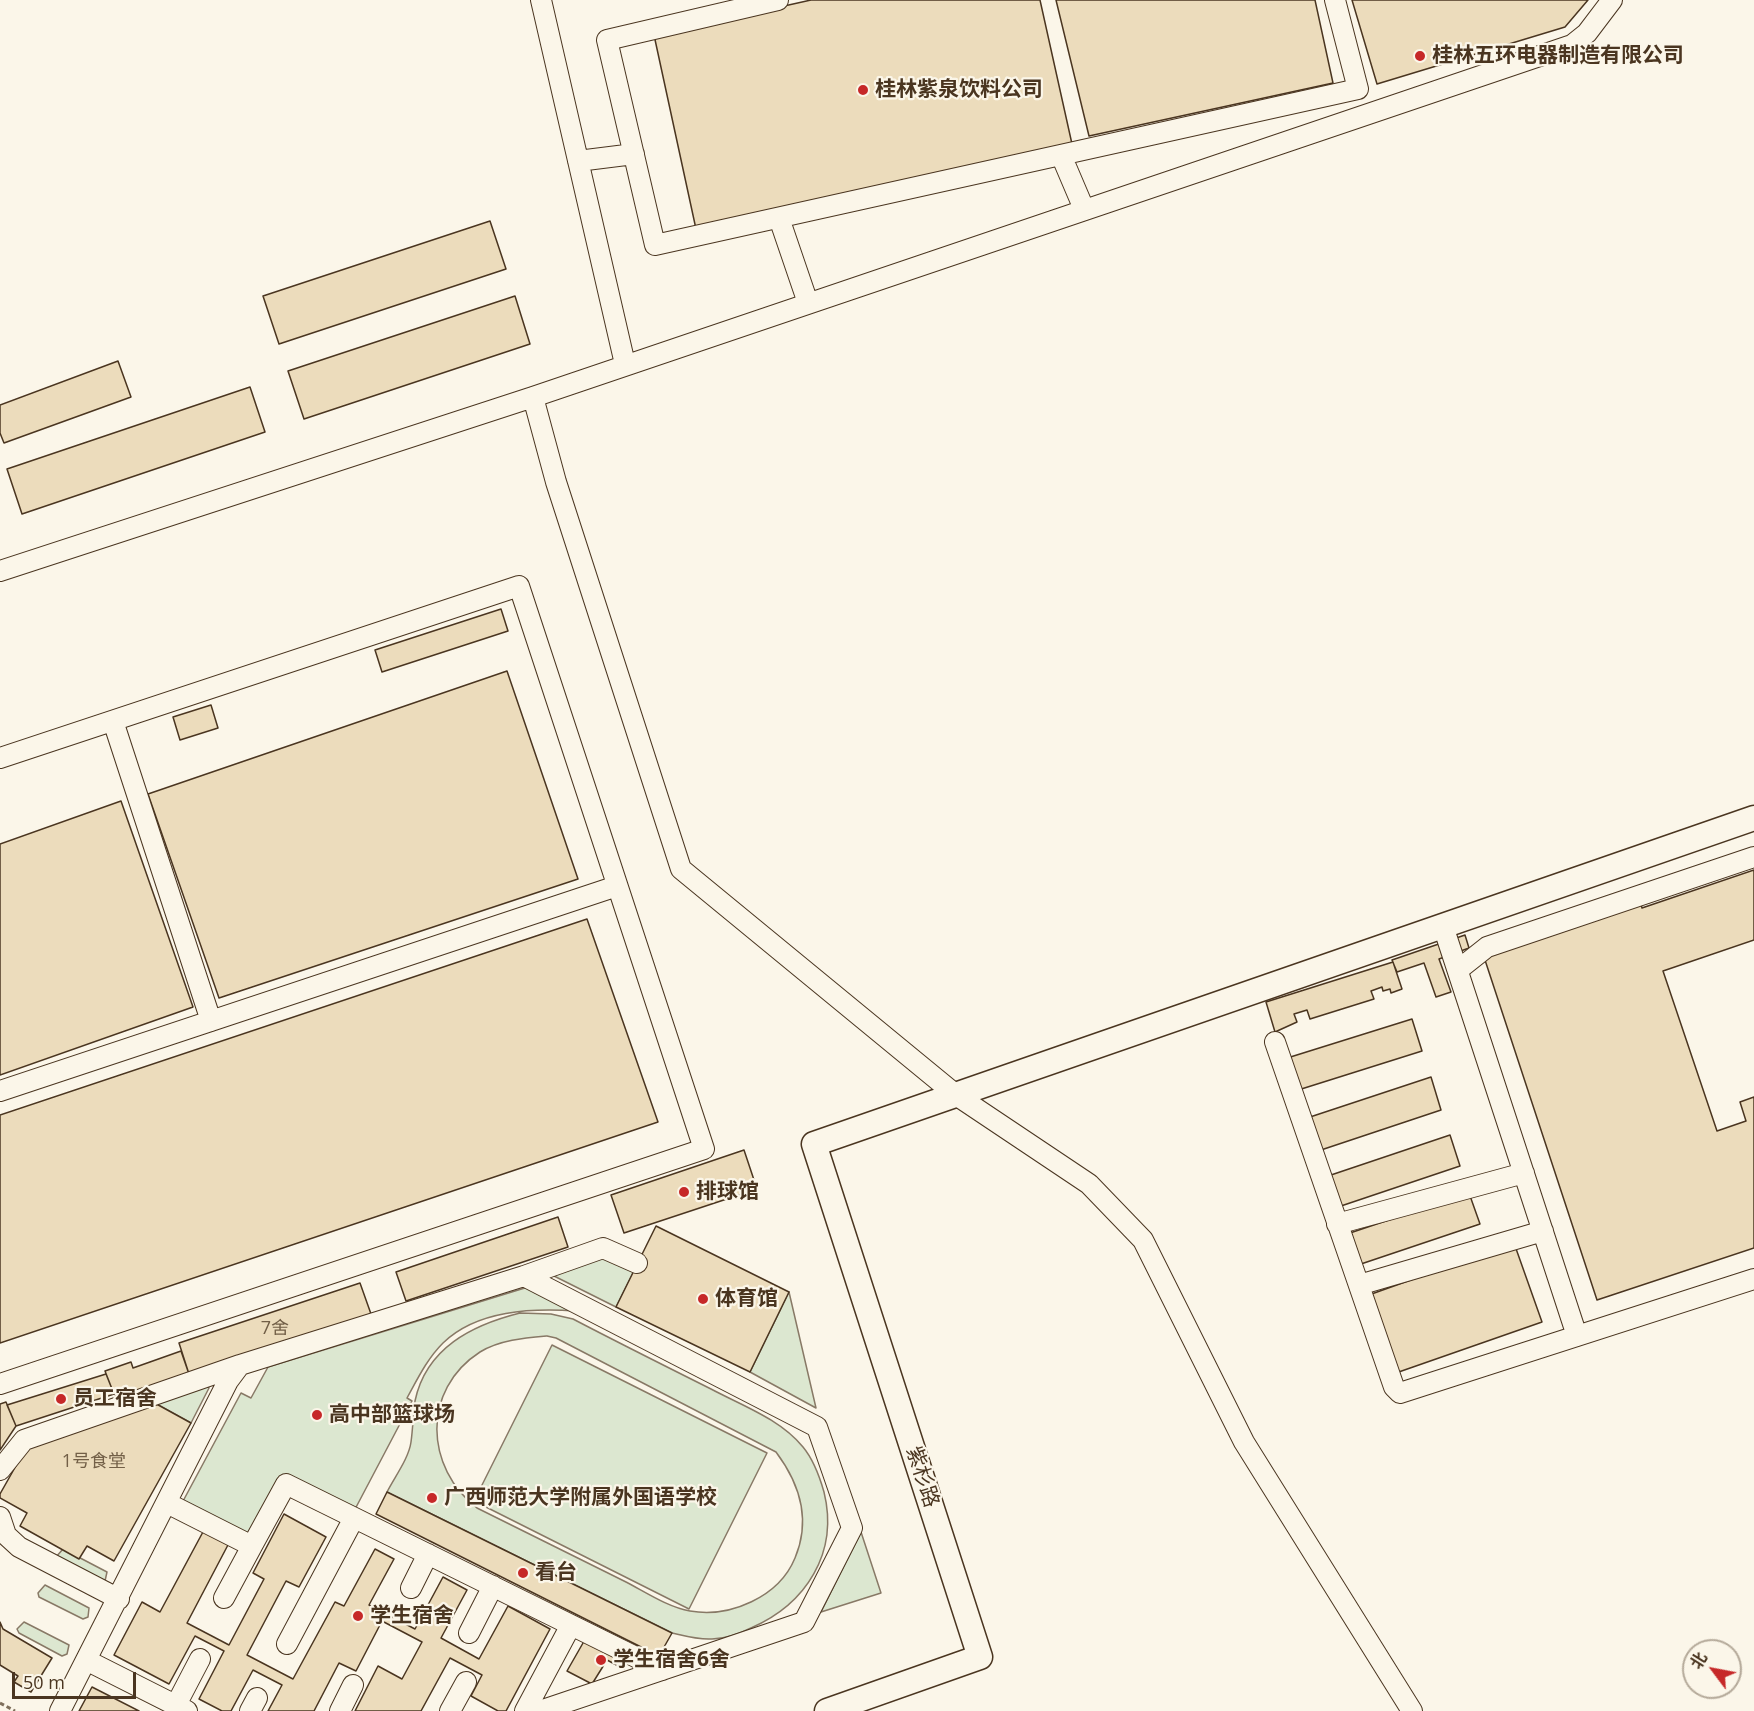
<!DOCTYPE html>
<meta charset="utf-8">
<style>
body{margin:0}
#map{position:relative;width:1754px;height:1711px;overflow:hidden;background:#fbf6e9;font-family:"Open Sans","Noto Sans SC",sans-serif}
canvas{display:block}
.north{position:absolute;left:1682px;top:1639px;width:60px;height:60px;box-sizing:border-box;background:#fbf6e9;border:2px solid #b4a999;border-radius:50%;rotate:302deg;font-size:16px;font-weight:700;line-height:24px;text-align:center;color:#4a3520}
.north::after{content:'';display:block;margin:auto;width:21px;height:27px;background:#c62828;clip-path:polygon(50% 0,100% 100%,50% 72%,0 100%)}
.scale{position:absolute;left:12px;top:1672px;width:124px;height:27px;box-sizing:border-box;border:3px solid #4a3520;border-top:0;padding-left:8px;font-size:18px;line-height:21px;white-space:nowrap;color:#4a3520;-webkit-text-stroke:4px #fbf6e9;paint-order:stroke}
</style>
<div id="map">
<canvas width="1754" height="1711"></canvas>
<div class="north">北</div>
<div class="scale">50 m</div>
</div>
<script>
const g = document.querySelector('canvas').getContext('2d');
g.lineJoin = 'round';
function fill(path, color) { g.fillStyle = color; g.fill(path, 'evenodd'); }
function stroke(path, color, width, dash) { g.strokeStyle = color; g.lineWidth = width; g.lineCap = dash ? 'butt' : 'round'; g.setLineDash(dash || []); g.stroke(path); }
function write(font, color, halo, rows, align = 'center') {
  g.font = font + ' "Open Sans","Noto Sans SC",sans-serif'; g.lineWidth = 4.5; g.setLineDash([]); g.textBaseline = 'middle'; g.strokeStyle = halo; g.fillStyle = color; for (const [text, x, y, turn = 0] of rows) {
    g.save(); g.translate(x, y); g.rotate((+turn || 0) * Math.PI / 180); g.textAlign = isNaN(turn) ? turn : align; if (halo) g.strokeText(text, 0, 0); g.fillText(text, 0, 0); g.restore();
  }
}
const green = new Path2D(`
 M600,1254L634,1271L616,1307L548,1273Z
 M528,1287L576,1311C532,1308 477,1310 443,1343C427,1359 418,1378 407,1398L412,1401L353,1513L286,1477L249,1539L182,1503L241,1393L251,1398L268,1367Z
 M789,1292L816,1408L750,1372Z
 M520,1313L551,1314L573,1319C619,1343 665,1366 711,1389C743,1406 780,1419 803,1447C813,1459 820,1478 824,1492C839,1553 806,1604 751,1628C739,1634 725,1639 712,1639C699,1640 685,1636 672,1633L387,1492C394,1478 409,1458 411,1442C413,1428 413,1414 415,1401C426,1348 472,1325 520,1313ZM547,1336L556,1338L776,1452C800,1484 811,1520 795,1558C779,1597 730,1618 690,1611C667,1607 644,1591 624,1581C575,1557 526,1532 477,1508C425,1468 421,1390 480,1352C500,1340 524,1338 547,1336Z
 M552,1345L767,1453L689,1609L474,1501Z
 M206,1383L209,1388L191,1423L151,1401Z
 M861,1532L881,1593L821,1612Z
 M63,1549L107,1572L105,1581L56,1557Z
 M45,1585L89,1608L88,1617L83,1619L39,1597L38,1593Z
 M24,1622L69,1645L67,1654L62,1656L19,1633L17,1629Z`);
fill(green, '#dce7d0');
stroke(green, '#887966', 1.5);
const building = new Path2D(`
 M811,0H1040L1072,144L696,229L654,35Z
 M1056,0H1315L1333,83L1089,136Z
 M1352,0H1588L1565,27L1377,84Z
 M490,221L506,269L279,344L263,296Z
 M515,296L530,344L304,419L288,371Z
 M118,361L131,397L4,443L0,433V405Z
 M250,387L265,432L22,514L7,469Z
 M501,609L508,631L382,672L375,650Z
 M507,671L578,879L219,998L148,794Z
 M211,705L218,728L180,740L173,717Z
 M121,801L193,1007L0,1075V844Z
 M1754,870V940L1663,971L1717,1131L1746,1121L1740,1102L1754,1097V1248L1597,1300L1483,954L1640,901L1642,908Z
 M587,919L658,1122L0,1343V1115Z
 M1465,935L1469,948L1439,959L1451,992L1436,997L1424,963L1397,972L1392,960Z
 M1393,962L1402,989L1391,993L1390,989L1383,991L1382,987L1371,991L1374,999L1310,1019L1307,1010L1294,1014L1297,1022L1275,1032L1266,1002Z
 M1412,1019L1422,1051L1295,1091L1284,1059Z
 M1431,1077L1441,1110L1315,1152L1304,1119Z
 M1450,1135L1460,1166L1335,1208L1325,1177Z
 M744,1150L757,1189L624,1233L611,1195Z
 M1469,1193L1480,1224L1355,1266L1344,1235Z
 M558,1217L568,1247L406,1301L396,1272Z
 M656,1226L789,1292L750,1372L616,1307Z
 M1514,1243L1542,1322L1393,1374L1366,1296Z
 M360,1283L371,1314L189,1374L179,1343Z
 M181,1351L190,1377L123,1400L114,1394L105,1371L131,1362L133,1368Z
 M106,1374L114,1394L16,1426L7,1405Z
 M151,1401L191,1423L114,1561L87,1546L79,1559L20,1526L27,1513L0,1498V1494L30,1441Z
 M6,1402L16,1426L0,1450V1404Z
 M387,1492L672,1633L659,1656L376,1514Z
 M284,1514L326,1537L299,1587L286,1581L247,1655L293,1679L335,1602L344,1606L375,1549L394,1559L369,1605L415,1629L443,1577L467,1590L441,1638L479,1659L508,1606L550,1629L506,1711H498L471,1696L482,1675L450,1658L421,1711H355L378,1666L402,1679L422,1642L382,1621L356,1671L339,1663L314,1711H268L282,1685L253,1670L231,1711H222L199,1699L224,1651L195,1636L169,1684L114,1655L142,1602L160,1612L204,1530L229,1543L187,1623L229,1645L264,1579L253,1573Z
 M0,1622L3,1629L52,1658L31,1692L14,1682L18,1676L0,1665Z
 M587,1636L629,1660L624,1669L607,1660L592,1684L567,1671Z
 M92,1687L139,1711H79Z`);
fill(building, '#ecdcbc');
stroke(building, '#4a3520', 1.5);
const minor = new Path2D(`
 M541,0L625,364
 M778,0L607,40L655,245L1358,89L1335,0
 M1061,155L1084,209
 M578,161L634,154
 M779,218L808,303
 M533,397L556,482L681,869L956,1095L1089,1184L1143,1240L1244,1442L1412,1711
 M0,571L533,397L1572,45L1587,33L1612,0
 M113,721L211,1021
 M0,758L519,586L704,1149L0,1384
 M1443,926L1577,1336
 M1458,970L1487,947L1754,857
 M1275,1042L1394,1387L1400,1393L1754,1279
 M0,1091L617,886
 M1337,1224L1524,1173
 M524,1276L603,1248L637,1263
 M1359,1285L1543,1231
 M0,1470L24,1440L240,1365
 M167,1503L252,1546L286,1484L662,1670
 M0,1517L6,1535L19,1547L119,1599
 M411,1588L428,1554
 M224,1598L252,1546
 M469,1633L493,1586
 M287,1644L354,1518
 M86,1660L187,1711
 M176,1705L200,1659
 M60,1711L228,1381L240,1365L524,1276L817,1427L852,1528L804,1622L540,1711
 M250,1711L257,1698
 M340,1711L353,1685
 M450,1711L466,1682
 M525,1711L571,1625`);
const major = new Path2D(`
 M827,1711L980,1657L814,1144L1754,818`);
stroke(minor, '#4a3520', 22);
stroke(major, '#4a3520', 27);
stroke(new Path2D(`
 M0,1703L15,1711`), '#7f6f5c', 3, [4.5, 3]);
stroke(minor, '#fbf6e9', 20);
stroke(major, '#fbf6e9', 24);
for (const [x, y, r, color] of [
 [1420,56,6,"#c62828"],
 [863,90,6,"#c62828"],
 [684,1192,6,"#c62828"],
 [703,1299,6,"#c62828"],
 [61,1399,6,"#c62828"],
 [317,1415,6,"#c62828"],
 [432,1498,6,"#c62828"],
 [523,1573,6,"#c62828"],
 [358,1616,6,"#c62828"],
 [601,1660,6,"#c62828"]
]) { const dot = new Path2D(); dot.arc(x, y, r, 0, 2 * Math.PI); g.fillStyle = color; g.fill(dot); stroke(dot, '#fbf6e9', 2); }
write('18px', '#725f47', null, [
 ["7舍",275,1329],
 ["1号食堂",94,1462]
]);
write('bold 21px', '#4a3520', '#fbf6e9', [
 ["桂林五环电器制造有限公司",1432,56],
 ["桂林紫泉饮料公司",875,90],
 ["排球馆",696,1192],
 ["体育馆",715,1299],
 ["员工宿舍",73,1399],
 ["高中部篮球场",329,1415],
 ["广西师范大学附属外国语学校",444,1498],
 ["看台",535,1573],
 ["学生宿舍",370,1616],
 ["学生宿舍6舍",613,1660]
], 'left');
write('21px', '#4a3520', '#fbf6e9', [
 ["紫杉路",922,1477,72]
]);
</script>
